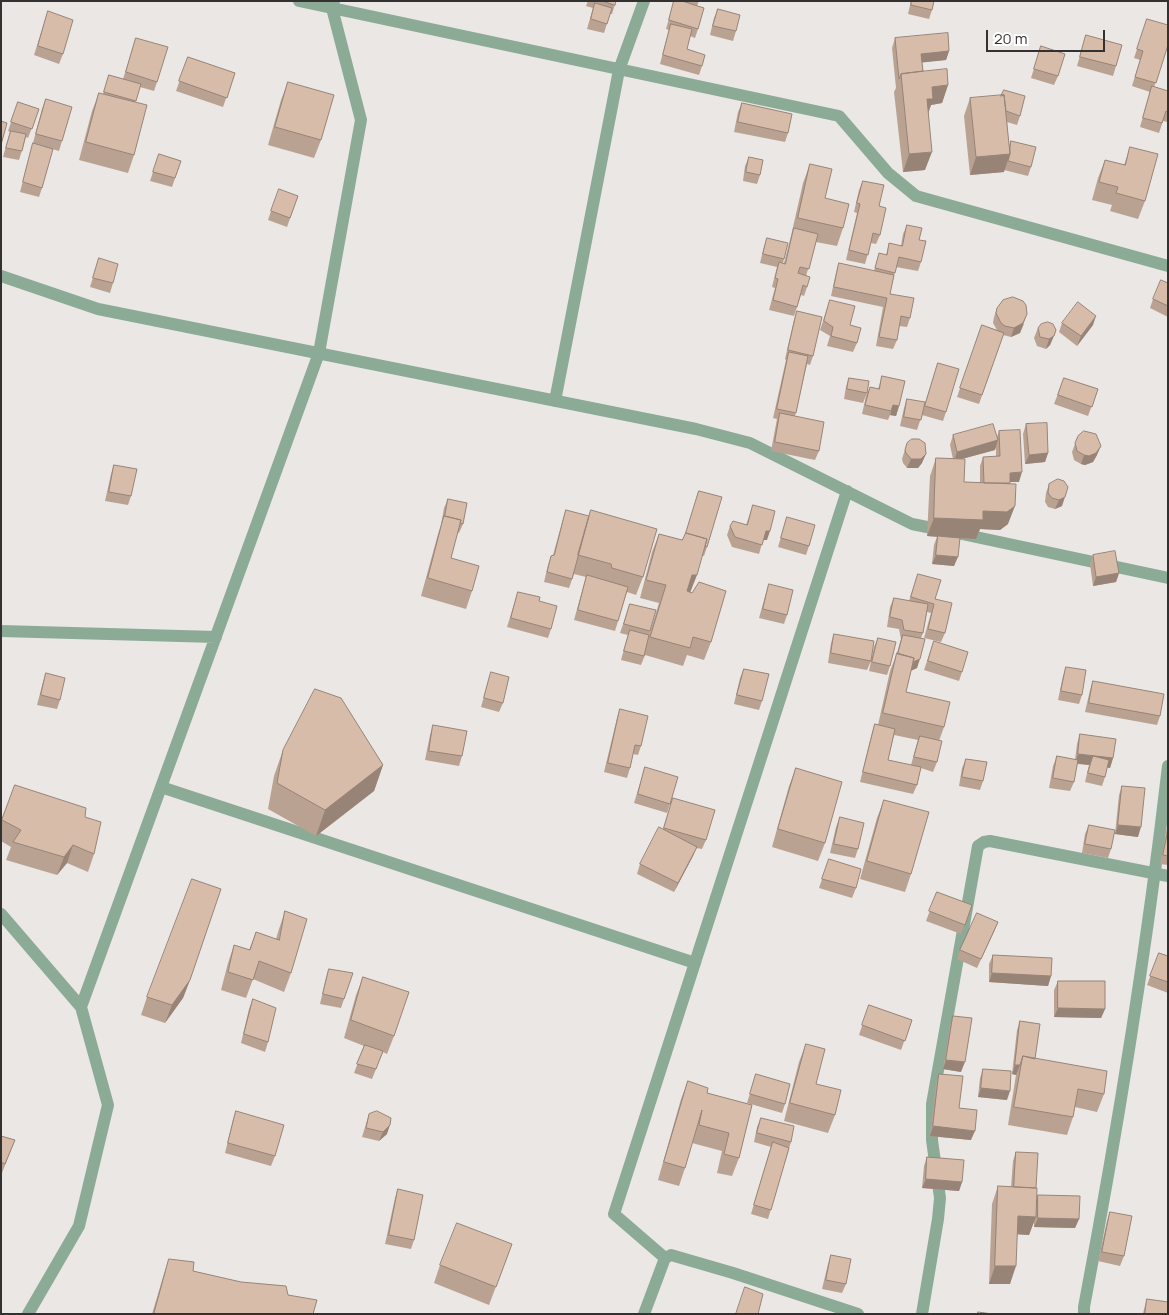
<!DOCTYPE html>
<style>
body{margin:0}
#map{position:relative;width:1169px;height:1315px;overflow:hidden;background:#ebe7e5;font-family:Manrope,sans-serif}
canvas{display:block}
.frame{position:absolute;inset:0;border:2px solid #343231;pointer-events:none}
.scale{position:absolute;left:986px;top:30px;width:119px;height:22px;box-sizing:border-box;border:2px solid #343231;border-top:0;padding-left:6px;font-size:15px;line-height:18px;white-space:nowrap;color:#343231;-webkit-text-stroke:4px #fff;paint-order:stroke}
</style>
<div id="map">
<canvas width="1169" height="1315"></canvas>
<div class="frame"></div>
<div class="scale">20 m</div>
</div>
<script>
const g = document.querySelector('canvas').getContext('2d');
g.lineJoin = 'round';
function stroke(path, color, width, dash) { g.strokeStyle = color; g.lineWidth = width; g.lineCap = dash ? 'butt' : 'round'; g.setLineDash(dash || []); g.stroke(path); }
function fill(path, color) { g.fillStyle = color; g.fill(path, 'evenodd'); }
stroke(new Path2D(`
 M299,1L839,116L888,173L916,196L1168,266
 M1,276L98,309L696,429L750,443L912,524L942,530
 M555,401L619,70L644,1
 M962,534L1168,578
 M1,631L216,637
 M161,787L695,963
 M1,914L81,1007L108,1105L79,1226L28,1314
 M81,1007L319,353L361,120L332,8L334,1
 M665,1258L614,1214L847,491
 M644,1314L665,1258L671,1255L733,1273L858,1314
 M922,1314L938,1219L940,1198L932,1140V1104L978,846L984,842L990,841L1168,876
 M1084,1314V1307C1118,1128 1147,948 1168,766`), '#8cab96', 12);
fill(new Path2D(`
 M588,1H616L612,14H610L604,33L587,29L593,8L586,6Z
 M674,1H699L697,6L698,29L695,38L690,36L687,49L702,66L699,75L660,64L669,30L666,29Z
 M911,1H934L932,10L929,19L908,14Z
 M718,9L736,31L733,41L710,35L714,18Z
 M48,11L63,54L59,64L34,55Z
 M1147,19L1168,45L1154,87L1168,91V122L1163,121L1159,133L1140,127L1150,92L1132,86L1140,60L1134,58Z
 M1086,35L1116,66L1113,76L1077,66Z
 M136,38L157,82L154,91L140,87L135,102L134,155L128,173L79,160L92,111L99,93L103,94L109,75L123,79Z
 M895,38L949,51L946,60L922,62L923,71L948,85L942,103L931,105L928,113L925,170L903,172L894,92L896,88L892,48Z
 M1041,46L1058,76L1054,85L1031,78Z
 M188,57L235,73L223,107L176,91Z
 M288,82L321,140L314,158L268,145L281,100Z
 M970,98L1020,116L1017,125L1007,122L1009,146L1011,141L1031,167L1028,176L1004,170V172L970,175L964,116Z
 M46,99L62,141L59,151L52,149L42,188L39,197L20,192L42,109Z
 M18,102L39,109L28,138L26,137L19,160L3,157L10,132L8,131Z
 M742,103L788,133L785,142L734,132L738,112Z
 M1130,147L1145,201L1138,219L1110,211L1112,205L1092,200L1098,178L1105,160L1124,165Z
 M159,154L181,161L172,187L150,181Z
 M749,157L760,175L757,184L743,181L745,166Z
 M810,164L825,198L843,228L837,246L816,242L806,276L807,287L804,296L801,295L794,316L769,310L775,288L772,287L777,267L760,263L764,247L767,238L784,259L783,263H784L791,236L803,183Z
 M863,181L879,206L880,235L876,244L871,243L865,264L846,260L857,213L854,212L859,190Z
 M298,196L287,227L268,220L271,211Z
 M907,225L919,240L921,262L918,271L896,267L890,294L910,318L907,327L899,326L897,340L893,349L876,346L883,307L831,296L836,273L839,263L874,271L879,253L886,255L889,243L901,246L903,234Z
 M99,258L113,283L110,293L90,287Z
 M1168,283V317L1150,308L1153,299Z
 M830,300L850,325L857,343L853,352L827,346L830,336L820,330Z
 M997,308L1024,324L1020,333L1011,337L1003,335L979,404L957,397L982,325L997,330L993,323L994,317Z
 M797,311L813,356L810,365L807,364L795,416L819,451L815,460L771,451L777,419L773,418L786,360L785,359L794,320Z
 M1062,323L1093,325L1077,346L1059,332Z
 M1038,328L1056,330L1050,345L1046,349L1037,346L1034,338Z
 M938,363L946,412L943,421L922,415L917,430L900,426L904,408L907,399L922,413Z
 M882,376L899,406L896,416L890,415L888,420L862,414L866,396L870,387L878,389Z
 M849,378L867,393L863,403L844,399L846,387Z
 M1064,378L1098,389L1088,416L1054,404Z
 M1026,424L1048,453L1045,462L1025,464L1023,434Z
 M999,431L1019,482H1010L1008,524L1000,530L980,529L976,539L960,538L954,566L932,564L934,545L937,537L927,536L930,476L936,458L953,459L950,445L953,435L997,437ZM996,446V457H983L980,466V483L964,482L962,459L995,450Z
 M1078,436L1097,455L1093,462L1085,465L1081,464L1074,460L1072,452Z
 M907,443L922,463L918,468H907L903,463L902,459Z
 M114,465L131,496L128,505L105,501L111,474Z
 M1064,481L1062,506L1055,509L1048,507L1045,502L1046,493L1049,484Z
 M699,491L707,547L704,556L702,555L690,592L711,642L704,660L687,655L683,666L645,655L641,665L621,660L628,635L620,633L630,604L650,631L649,635L659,603L640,598L652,552L659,534L682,540L685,535Z
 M448,499L463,524L459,533L457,532L451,558L472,591L466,609L421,596L438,534L441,525L444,508Z
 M753,505L767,540H763L759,554L732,547L727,535L730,526L746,525Z
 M566,510L588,519L591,510L643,577L636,595L627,592L615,631L574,620L586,577L574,574L569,588L544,582L548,565L551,556L553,555L563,519Z
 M787,517L809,546L806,555L778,547Z
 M1093,555L1119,573L1116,582L1093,586L1090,564Z
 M918,574L935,599L945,633L941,642L924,638L931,613L927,612L923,633L921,638L917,668L911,671L906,692L944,727L939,741L937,762L933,772L921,768L917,785L913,794L860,782L872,733L875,724L878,725L890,671L897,653L901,639L899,629L887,627L890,607L894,598L909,601ZM894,735L918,740L911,765L888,760Z
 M769,584L787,615L784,624L759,618L766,593Z
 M518,592L539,601L551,629L548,638L507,627Z
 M834,634L871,661L867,670L828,663L831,643Z
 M878,638L890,666L887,675L869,671L874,647Z
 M934,641L962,672L959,681L924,670Z
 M1066,667L1082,695L1079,704L1058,700L1063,676Z
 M744,669L762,701L759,710L734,704L740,678Z
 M491,672L503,703L499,712L481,707Z
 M46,673L60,700L57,709L37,705L43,682Z
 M1093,681L1160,716L1157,725L1085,712L1090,690Z
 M620,709L641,746L638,755L633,754L630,768L627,778L604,772L617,718Z
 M433,725L462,756L459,766L425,760L430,735Z
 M1080,734L1113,758L1110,768L1107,767L1105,777L1102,786L1085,782L1089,765L1077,764L1074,782L1070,791L1049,788L1053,766L1057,756L1075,760L1077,744Z
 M283,750L383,765L374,791L316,836L268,809L274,776Z
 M966,759L983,781L980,790L959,786L962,768Z
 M645,767L670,804L667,813L634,803Z
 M796,768L825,843L818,861L772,847L789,786Z
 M15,785L85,817L94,854L88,872L67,863L57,875L6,860L11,847L1,841V822Z
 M1122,786L1138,837L1115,834L1119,795Z
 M673,798L706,840L702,849L696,848L693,856L674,892L637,874L640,864L663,829Z
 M884,800L911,874L905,892L860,879L877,818Z
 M840,817L858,849L855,858L830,853L836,827Z
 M1168,822V865L1160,864Z
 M1089,825L1111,849L1108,858L1082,853L1085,834Z
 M829,859L856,888L852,898L819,888Z
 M937,892L972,905L961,934L926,921Z
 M285,911L291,973L284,992L253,979L246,998L221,990L228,963L234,945L249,950L256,932L276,939L279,929Z
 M998,922L994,932L977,968L957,959L960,950Z
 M1159,953L1168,956V993L1147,985Z
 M993,955L1051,976L1048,986L989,982V964Z
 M329,969L344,999L341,1008L320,1004L326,978Z
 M363,977L394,1036L387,1054L383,1052L372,1079L354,1073L364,1046L344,1038L356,995Z
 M190,980L183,998L165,1023L141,1015L147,997Z
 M1058,981L1105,1009L1101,1018L1054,1017V990Z
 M253,999L268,1042L265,1052L241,1043L249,1009Z
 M869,1005L912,1020L901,1050L859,1035Z
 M953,1016L961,1072L943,1069L950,1025Z
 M1020,1021L1035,1059L1104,1094L1097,1112L1075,1107L1073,1117L1067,1135L1008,1125L1016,1075L1012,1074L1017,1030Z
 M806,1044L816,1084L835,1115L828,1133L784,1121L799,1062Z
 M983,1069L1007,1100L978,1097L980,1078Z
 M756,1074L785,1104L782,1113L747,1103Z
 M939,1074L959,1108L971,1140L930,1136L936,1083Z
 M688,1081L707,1093L752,1105L739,1158L732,1176L717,1173L722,1151L692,1143L685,1168L679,1186L658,1180L681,1099Z
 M236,1111L275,1156L271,1166L225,1153L233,1120Z
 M369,1114L387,1134L379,1141L362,1137Z
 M761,1118L791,1142L768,1219L751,1214L771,1147L754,1142L757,1127Z
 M1,1136L15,1140L2,1173H1Z
 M1016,1152L1036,1188V1200L1038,1195L1079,1219L1075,1228L1034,1227V1220L1029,1235L1017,1234L1010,1284H989L992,1204L998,1186L1011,1187L1013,1161Z
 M927,1157L962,1182L959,1191L922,1188L924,1166Z
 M398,1189L414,1240L411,1249L385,1244L395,1198Z
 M1110,1212L1124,1256L1120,1266L1098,1261L1107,1221Z
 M512,1244L489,1305L434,1283L440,1265Z
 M831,1255L846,1284L842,1293L822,1289L828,1264Z
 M169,1259L193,1271L288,1295L313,1314H152L163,1277Z
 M1147,1299L1168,1314H1143L1144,1309Z`), '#baa292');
fill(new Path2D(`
 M949,51L946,60L918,63L921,54Z
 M948,85L942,103L931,105L927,117V99L932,87Z
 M932,152L925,170L903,172L909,154Z
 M1010,154L1004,172L970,175L976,157Z
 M1027,314L1020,333L1011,337L1014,328Z
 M1096,316L1093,325L1077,346L1081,336Z
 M1054,336L1050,345L1046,349L1049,339Z
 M893,405L899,406L896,416L890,415Z
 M998,440L995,450L954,461L957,452Z
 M1101,446L1097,455L1093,462L1085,465L1081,464L1084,455Z
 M1048,453L1045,462L1025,464L1029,455Z
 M926,454L922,463L918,468H907L911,459Z
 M1022,472L1019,482H1006L1010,473Z
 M1065,497L1062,506L1055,509L1059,500Z
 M1015,506L1008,524L1000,530L980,529L976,539L927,536L934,518Z
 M766,531H770L767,540H762Z
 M936,555L958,557L954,566L932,564Z
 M1119,573L1116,582L1093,586L1096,577Z
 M692,575H697L690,593H685Z
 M920,659L917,668L910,671L914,662Z
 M1078,754L1113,758L1110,768L1090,765L1093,756L1089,765L1075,763Z
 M383,765L374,791L316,836L325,810Z
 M1118,825L1141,827L1138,837L1115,834Z
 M73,845L67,863L57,875L64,857Z
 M697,847L693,856L674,892L678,883Z
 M992,973L1051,976L1048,986L989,982Z
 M190,980L183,998L165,1023L172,1005Z
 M1058,1008L1105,1009L1101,1018L1054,1017Z
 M946,1060L965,1062L961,1072L943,1069Z
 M1015,1065H1020L1016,1075L1012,1074Z
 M981,1088L1010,1091L1007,1100L978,1097Z
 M390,1125L387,1134L379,1141L383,1132Z
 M933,1126L975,1131L971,1140L930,1136Z
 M926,1179L962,1182L959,1191L922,1188Z
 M1018,1216L1036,1217L1029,1235L1012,1234Z
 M1038,1218L1079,1219L1075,1228L1034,1227Z
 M995,1266H1016L1010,1284H989Z`), '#978477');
const building = new Path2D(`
 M603,1H616L615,5Z
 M674,1H682L704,8L698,29L669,20Z
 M912,1H934L932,10L911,5Z
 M595,3L612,8L607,24L591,19Z
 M718,9L740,15L736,31L713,26Z
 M48,11L73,20L63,54L38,46Z
 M1147,19L1168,25V45L1156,83L1135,77L1143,51L1137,49Z
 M671,24L692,29L687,49L705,55L702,66L663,55Z
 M948,33L949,51L921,54L923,71L901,74L899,79L895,38Z
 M1086,35L1122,45L1116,66L1080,57Z
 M136,38L168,47L157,82L126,72Z
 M1041,46L1065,54L1058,76L1034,69Z
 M188,57L235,73L227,98L179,81Z
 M947,69L948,85L932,87L933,99H927L932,152L909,154L901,74Z
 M109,75L141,84L136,101L104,92Z
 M288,82L334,95L321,140L275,127Z
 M1152,86L1168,91V112L1166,111L1162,123L1143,118Z
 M1004,90L1025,96L1020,116L1006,111L1004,95L1001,96Z
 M99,93L147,105L134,155L86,142Z
 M1004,95L1010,154L976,157L970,98Z
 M46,99L72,107L62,141L36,134Z
 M18,102L39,109L32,129L11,122Z
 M742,103L792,114L788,133L738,122Z
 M1,121L7,123L1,145Z
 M11,131L26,134L22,151L6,148Z
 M1011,141L1036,147L1031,167L1008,161L1010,154V148Z
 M33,143L53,149L42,188L23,182Z
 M1130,147L1158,154L1145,201L1116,193L1118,187L1099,182L1105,160L1125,165Z
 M159,154L181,161L175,178L153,172Z
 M749,157L763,160L760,175L746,172Z
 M810,164L832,169L825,198L849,204L843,228L798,218Z
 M863,181L884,185L879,206L886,208L880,235L873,233L868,255L849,250L860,204L857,203Z
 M279,189L298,196L290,218L271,211Z
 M907,225L922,228L919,240L926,241L921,262L899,257L895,273L875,268L879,253L887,255L889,243L902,246Z
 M794,228L818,234L809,269L800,267L798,273L810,277L807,287L803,285L797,307L773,300L778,279L775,278L779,262L785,264Z
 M767,238L788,243L784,259L763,254Z
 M99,258L118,264L113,283L93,278Z
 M839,263L894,275L890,294L914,298L910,318L901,316L897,340L879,337L887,298L834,287Z
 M1161,280L1168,283V306L1153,299Z
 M1013,297L1023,301L1026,305L1027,314L1023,323L1014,328L1005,326L1001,323L996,313L997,308L1003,300Z
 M830,300L855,306L850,325L861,328L857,343L831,336L833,327L824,321Z
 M1078,302L1096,316L1081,336L1062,323Z
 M797,311L822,317L813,356L788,350Z
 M1048,322L1053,324L1056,330L1054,336L1049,339L1040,337L1038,328L1041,324Z
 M982,325L1004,333L982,395L960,388Z
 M789,352L808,356L796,413L777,409Z
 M938,363L959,369L946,412L925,406Z
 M882,376L905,381L899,406L893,405L891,411L865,405L870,387L879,389Z
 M849,378L869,381L867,393L847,389Z
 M1064,378L1098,389L1092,407L1058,395Z
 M907,399L925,402L921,420L904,417Z
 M780,413L824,422L819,451L775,442Z
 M1047,423L1048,453L1029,455L1026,424Z
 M993,424L998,440L957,452L953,435Z
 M1020,430L1022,472L1010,473V483H984L983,457L1000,456L999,431Z
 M1084,431L1096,434L1101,446L1096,453L1089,456L1084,455L1077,451L1075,443L1078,436Z
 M912,439H919L925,443L926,454L921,459H911L906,453L905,450L907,443Z
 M936,458L965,459L964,482L1016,484L1015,506L1007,512L983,511V520L934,518Z
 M114,465L137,469L131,496L109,492Z
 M1058,479L1064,481L1068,487L1065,497L1059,500L1052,498L1048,493L1049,484Z
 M699,491L722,497L707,547L705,546L707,539L686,533Z
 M448,499L467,503L463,524L460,523L461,520L445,516Z
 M753,505L775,511L770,531H766L762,545L735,537L730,526L733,521L747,525Z
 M566,510L589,516L572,579L547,572L551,556L554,555Z
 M591,510L657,529L643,577L612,568L611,564L578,555Z
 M444,516L461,520L451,558L479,566L472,591L428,578Z
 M787,517L815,525L809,546L781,538Z
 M686,533L707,539L697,575H692L687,591L692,593L699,582L726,591L711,642L693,637L690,648L650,637L666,585L646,580L659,534L682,540Z
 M938,536L960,538L958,557L936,555Z
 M1115,551L1119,573L1096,577L1093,555Z
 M918,574L941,580L935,599L952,603L945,633L928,629L934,604L911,597Z
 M587,575L628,587L618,621L578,610Z
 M769,584L793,590L787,615L763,609Z
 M518,592L540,597L539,601L557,606L551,629L511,618Z
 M894,598L928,604L923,633L904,630L902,620L890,617Z
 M630,604L656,610L650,631L624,624Z
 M630,630L649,635L644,656L624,651Z
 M834,634L874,641L871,661L831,653Z
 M903,635L925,639L920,659L913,662L914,658L898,654Z
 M878,638L896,642L890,666L872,662Z
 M934,641L968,652L962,672L928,661Z
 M897,653L914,658L906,692L950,702L944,727L883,713Z
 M1066,667L1086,670L1082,695L1061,691Z
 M744,669L769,674L762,701L737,695Z
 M491,672L509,677L503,703L484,698Z
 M46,673L65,678L60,700L41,695Z
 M1093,681L1164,694L1160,716L1089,703Z
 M315,689L341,698L383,765L325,810L277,783L283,750Z
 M620,709L648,716L641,746L635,745L630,768L608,763Z
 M875,724L895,729L888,760L921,767L917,785L863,772Z
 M433,725L467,731L462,756L429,751Z
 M1080,734L1116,739L1113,758L1078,754Z
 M920,736L942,741L937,762L914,757Z
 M1057,756L1078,760L1074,782L1053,778Z
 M1093,756L1109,760L1105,777L1088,773Z
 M966,759L987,762L983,781L962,777Z
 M645,767L678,777L670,804L638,794Z
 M796,768L842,782L825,843L778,829Z
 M15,785L86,808L85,817L101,822L94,854L73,845L64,857L13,842L21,830L2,820Z
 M1122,786L1145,788L1141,827L1118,825Z
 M673,798L715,810L706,840L664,828Z
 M884,800L929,812L911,874L867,861Z
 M840,817L864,823L858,849L834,844Z
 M1089,825L1115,830L1111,849L1085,844Z
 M659,827L697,847L678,883L640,864Z
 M1168,831V856L1163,855Z
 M829,859L861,869L856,888L822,879Z
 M192,879L221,889L190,980L172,1005L147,997Z
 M937,892L972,905L965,925L929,911Z
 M285,911L307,919L291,973L259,961L253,980L228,972L234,945L250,950L256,932L279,940Z
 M977,913L998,922L981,959L960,950Z
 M1159,953L1168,956V982L1150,976Z
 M993,955L1052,958L1051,976L992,973Z
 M329,969L353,973L344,999L323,994Z
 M363,977L409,992L394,1036L351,1020Z
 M1058,981H1105V1009L1058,1008Z
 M253,999L276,1008L268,1042L244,1034Z
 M869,1005L912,1020L905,1041L862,1025Z
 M953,1016L972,1018L965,1062L946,1060Z
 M1020,1021L1040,1024L1035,1059L1023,1056L1020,1065H1015Z
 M806,1044L825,1049L816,1084L841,1090L835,1115L790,1103Z
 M365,1045L383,1051L376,1069L357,1064Z
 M1023,1056L1107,1071L1104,1094L1078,1089L1073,1117L1014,1107Z
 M983,1069L1011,1071L1010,1091L981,1088Z
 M756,1074L790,1084L785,1104L750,1094Z
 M939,1074L963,1076L959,1108L977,1110L975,1131L933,1126Z
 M688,1081L708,1088L707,1093L752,1105L739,1158L724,1154L729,1133L699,1125L702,1110L685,1168L664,1162Z
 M236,1111L284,1125L275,1156L228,1143Z
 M377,1111L391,1118L390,1125L383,1132L366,1128L369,1114Z
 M761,1118L794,1126L791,1142L757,1133Z
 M1,1136L15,1140L5,1164L1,1162Z
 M773,1142L789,1148L771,1210L754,1205Z
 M1016,1152L1038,1153L1036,1188L1014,1187Z
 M927,1157L964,1160L962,1182L926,1179Z
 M998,1186L1037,1188L1036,1217L1018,1216L1016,1266H995Z
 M398,1189L423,1195L414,1240L389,1235Z
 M1038,1195L1080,1196L1079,1219L1038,1218Z
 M1110,1212L1132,1216L1124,1256L1102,1252Z
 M457,1223L512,1244L496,1287L440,1265Z
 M831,1255L851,1259L846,1284L826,1280Z
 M169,1259L194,1262L193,1271L241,1282L286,1286L288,1295L317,1300L313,1314H154Z
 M745,1287L763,1294L758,1314H736Z
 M1147,1299L1168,1302V1314H1145Z
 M978,1312L992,1314H978Z`);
fill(building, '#d8bcaa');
stroke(building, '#978477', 1);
</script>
